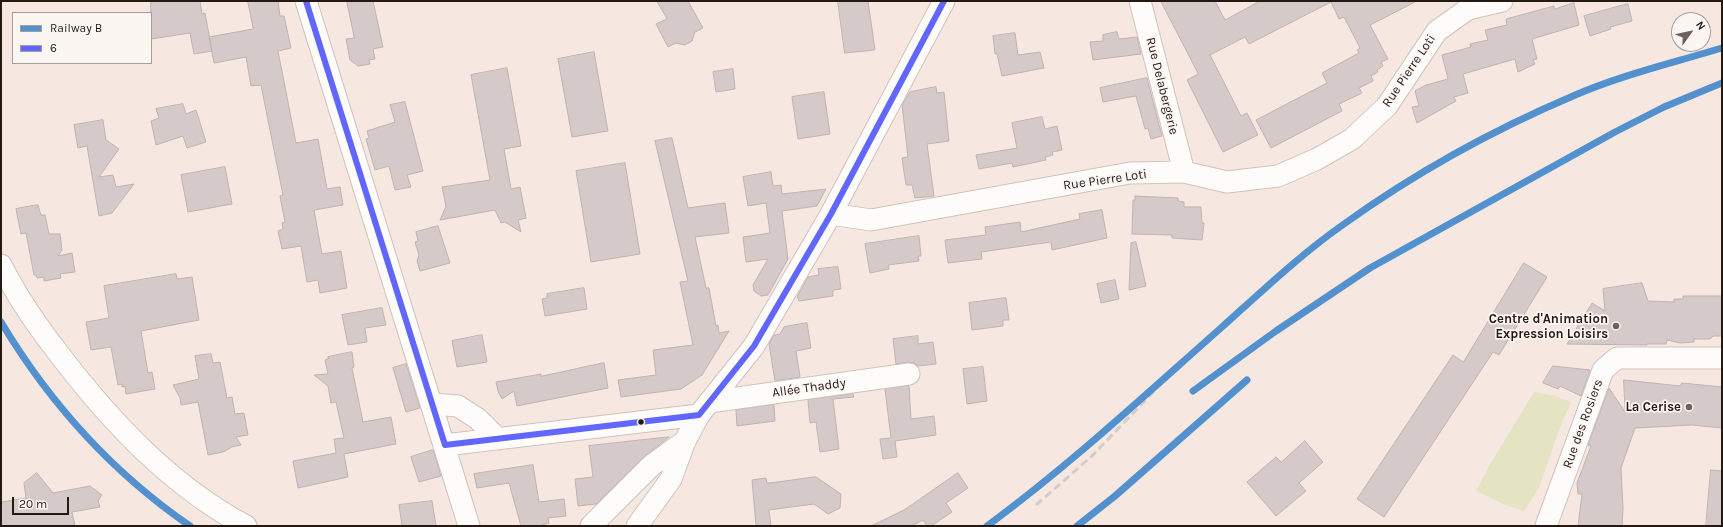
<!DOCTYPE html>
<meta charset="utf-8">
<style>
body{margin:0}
#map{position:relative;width:1723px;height:527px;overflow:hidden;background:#f6e8e0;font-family:Karla,sans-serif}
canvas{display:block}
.frame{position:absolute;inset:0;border:2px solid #251914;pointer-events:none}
.legend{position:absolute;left:12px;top:12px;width:140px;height:52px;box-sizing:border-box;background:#fcf6f3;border:1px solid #a69e9a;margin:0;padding:5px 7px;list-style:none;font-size:12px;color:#251914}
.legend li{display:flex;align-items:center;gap:8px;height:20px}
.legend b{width:20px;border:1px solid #a69e9a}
.north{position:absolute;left:1671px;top:12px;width:40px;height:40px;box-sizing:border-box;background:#fcf6f3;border:1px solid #a69e9a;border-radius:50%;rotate:57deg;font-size:11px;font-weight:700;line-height:16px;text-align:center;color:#251914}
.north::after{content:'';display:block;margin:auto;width:14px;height:18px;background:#6e615b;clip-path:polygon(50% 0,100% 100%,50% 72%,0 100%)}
.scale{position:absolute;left:12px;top:497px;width:57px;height:18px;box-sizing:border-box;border:2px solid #251914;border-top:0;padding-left:5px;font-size:12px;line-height:14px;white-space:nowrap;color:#251914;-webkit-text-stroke:3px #fcf6f3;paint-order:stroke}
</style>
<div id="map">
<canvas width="1723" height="527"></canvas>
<div class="frame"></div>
<ul class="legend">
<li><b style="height:5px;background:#5291ce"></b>Railway B</li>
<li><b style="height:5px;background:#6166ff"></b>6</li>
</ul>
<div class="north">N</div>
<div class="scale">20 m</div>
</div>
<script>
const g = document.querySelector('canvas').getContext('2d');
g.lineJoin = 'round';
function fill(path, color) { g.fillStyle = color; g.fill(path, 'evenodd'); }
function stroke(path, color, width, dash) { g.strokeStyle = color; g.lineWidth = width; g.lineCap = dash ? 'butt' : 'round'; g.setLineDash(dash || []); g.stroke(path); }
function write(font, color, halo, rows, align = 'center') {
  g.font = font + ' Karla,sans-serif'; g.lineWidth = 3.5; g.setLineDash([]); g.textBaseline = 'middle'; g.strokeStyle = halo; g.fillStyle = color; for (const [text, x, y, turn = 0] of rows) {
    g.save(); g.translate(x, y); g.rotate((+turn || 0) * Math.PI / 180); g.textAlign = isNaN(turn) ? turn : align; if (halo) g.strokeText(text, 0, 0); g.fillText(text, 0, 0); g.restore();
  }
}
fill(new Path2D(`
 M1534,392L1555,396L1571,402L1560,427L1539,488L1524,511L1503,504L1476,491L1489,466Z`), '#e4e3c2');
const building = new Path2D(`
 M151,1H200L202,14L205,13L212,51L194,54L190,33L151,39Z
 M248,1H278L280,16H284L291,48L278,51L296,143L318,139L327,189L340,187L343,205L314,210L322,254L341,251L347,288L320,293L318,280L307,282L301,246L282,249L278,231L283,229L282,223L285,222L280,196L283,195L261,85L251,86L246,57L214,63L209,37L253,29Z
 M347,1H373L383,47L373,49L375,59L369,60L370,64L358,66L350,60L346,39L354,38Z
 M657,1H688L703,28L695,32L692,41L685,45L676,43L668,47L656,24L667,19Z
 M838,1H868L875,50L845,53Z
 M1161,1H1215L1225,20L1260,1H1417L1370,25L1388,59L1381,62L1383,66L1377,70L1378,72L1371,76L1373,81L1359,88L1362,93L1339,104L1342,111L1271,148L1256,120L1327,83L1322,73L1359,53L1357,50L1360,48L1344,17L1339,19L1331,2L1249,44L1245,37L1210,55L1241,116L1247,113L1258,135L1223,152L1187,80L1198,74Z
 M1574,3L1579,25L1532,39L1537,59L1533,60L1535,64L1518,72L1515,59L1463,74L1468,93L1454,97L1456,101L1417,123L1412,107L1419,106L1415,91L1426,85L1448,79L1442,55L1471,47L1470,44L1488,40L1485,30L1507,25L1506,19L1554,6V9Z
 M1628,4L1632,21L1610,27L1611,29L1590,36L1584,16Z
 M1117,32L1119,39L1137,37L1141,54L1093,60L1090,42L1103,41V35Z
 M1015,33L1018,55L1040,52L1044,68L1002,76L997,54H995L993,36Z
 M594,52L608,131L572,137L558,59Z
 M507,68L521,146L504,149L511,189L520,187L526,218L518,220L521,232L505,222L501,223L495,210L440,220L446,206L442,187L490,180L471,75Z
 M733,69L735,89L716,92L713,72Z
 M1147,78L1162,136L1151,139L1148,128L1145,129L1136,96L1103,102L1100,88Z
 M936,87L937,93L944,92L949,141L927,144L934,196L915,198L912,185H906L902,158L908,157L902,105L910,92Z
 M824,92L830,134L798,139L792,97Z
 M405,102L423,171L407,175L411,187L395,190L389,166L375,170L366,139L369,138L367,131L395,122L390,105Z
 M183,104L186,114L196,110L206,142L187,148L183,136L156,145L151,121L159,118L156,109Z
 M1042,117L1045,129L1057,126L1062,150L1052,152L1053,155L1045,157L1046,160L1013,167L1012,163L979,169L976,155L1017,148L1012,123Z
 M103,120L106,140L119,149L99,177L113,175L116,187L134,184L112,213L99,216L87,146L78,148L74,125Z
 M672,138L688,208L725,203L729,233L695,237L706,288H709L716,326L718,325L719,333L729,331L702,375L681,389L621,397L618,380L656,375L653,350L693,345L680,282L688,281L655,141Z
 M625,163L640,254L591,262L576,171Z
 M225,167L232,204L188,212L181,175Z
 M771,172L773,186L781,185L782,194L826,189L817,206L782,211L788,259L768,295L761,296L754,291L753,285L768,259L746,262L743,237L770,233L766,203L748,206L743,177Z
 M1135,196L1178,198V201L1184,202V207H1201L1202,223H1204L1202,240L1172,238V235L1132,234L1133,200H1135Z
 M38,205L41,215H45L49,234H60L62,250L58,256L72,253L75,272L60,274L61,278L44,281V277L37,278L36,275H34L26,233L21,234L16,209Z
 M1102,210L1107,238L1052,250L1051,242L981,252L982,259L948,263L945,240L986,235L985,227L1020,222L1021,232L1080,219L1079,214Z
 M438,226L450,263L420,271L417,261L419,255L415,242L418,241L416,232Z
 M919,236L921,256H918L919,261L888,265L889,269L870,273L865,244Z
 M1136,242L1146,286L1129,290L1131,243Z
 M1524,263L1547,277L1499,355L1493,352L1384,517L1357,499L1453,355L1463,362Z
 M838,267L841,289L833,290V296L799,301L797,297L808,277L819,275L818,269Z
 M176,274L177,279L192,277L199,320L141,331L148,373L152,372L155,389L126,394L125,386L122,387V384L118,385L111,347L91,350L86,322L109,318L104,286Z
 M1115,280L1119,299L1101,303L1097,284Z
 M1642,283L1648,301L1674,302V299H1683V296H1722V336H1713L1710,339H1694V342L1680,343L1667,340L1666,344H1647V345L1567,344L1592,303L1605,311L1603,289Z
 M584,288L587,309L545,316L542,299L547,298V294Z
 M1006,298L1009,320H1003V326L972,330L969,303Z
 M382,308L386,325L365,328L367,342L348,345L342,315Z
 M807,323L811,348L796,351L800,377L775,381L769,344L774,335L780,334L784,327Z
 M482,335L487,362L457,367L452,341Z
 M918,336V344L933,342L936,364L918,366L914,363L908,362L896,364L893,339Z
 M352,352L354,367L352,368L363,422L391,417L396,444L344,454L348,477L298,488L293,461L336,453L334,439L344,438L336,402L331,403L328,386L314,375L328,374L325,360L328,359V357Z
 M211,354L213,363L220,362L227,398L232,397L235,414L244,413L248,435L236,437L241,445L232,447L223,452L208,455L198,402L181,405L180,398L173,385L199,379L195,356Z
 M604,363L608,388L517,406L514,391L502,399L498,391L496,382L541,374V376Z
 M406,364L420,408L406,412L393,368Z
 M1553,366L1590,370L1581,396L1560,386L1558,389L1543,383Z
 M983,367L987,401L967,404L963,369Z
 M1624,380L1680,386L1682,383L1722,387V428L1692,425L1635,428L1621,468L1623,509L1622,526H1578L1582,494H1578L1577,483L1591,446L1588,445L1609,388L1625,412Z
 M909,386L911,419L934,416L936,435L895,441L897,457L883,459L880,439L891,438L885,389Z
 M853,394L854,397L833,399L839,449L820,452L816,422L810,423L808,400Z
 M774,405L775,421L737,426L736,410Z
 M669,437L644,457L596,504L578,506L575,479L593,477L589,446Z
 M1305,441L1323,462L1299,483L1306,491L1276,516L1247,482L1276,457L1281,462Z
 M433,450L441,476L419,482L411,457Z
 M533,465L539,502L564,499L566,516L548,518L549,523L539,526H521L509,483L477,488L474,474Z
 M1711,470L1722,471V526H1706Z
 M37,473L53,493L90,486L102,495L98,501L100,507L72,512L75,526H1V502L26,498L24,483Z
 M958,473L968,488L946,503L952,512L931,526H927L923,520L912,526H871L904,510Z
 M816,477L841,494L840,508L828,514L814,504L769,510L771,526H756L752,480L766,478L767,483Z
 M432,501L436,526H402L399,505Z`);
fill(building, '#d5c9c9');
stroke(building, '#beb3b3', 1);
const street = new Path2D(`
 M306,1L469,526
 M1140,1L1184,172
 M831,214L871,220L1130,173L1184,172L1227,182L1278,176L1317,159L1352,139L1387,106L1437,31L1468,9L1502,1
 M1,265C17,297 37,326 59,354C111,422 171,486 246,526
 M709,402L909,374
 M432,404L458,406L478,419L498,439
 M445,445L699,415
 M591,526L652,465L685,441
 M637,526L671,479L685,441L699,415L754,346L831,214L944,1
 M1546,526L1603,370L1617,358H1722`);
stroke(street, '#cfc3bc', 23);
stroke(street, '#fefcfa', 21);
stroke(new Path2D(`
 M1036,505L1092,456L1183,361`), '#d1cdcb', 3, [8, 4]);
stroke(new Path2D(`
 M306,1L445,445L699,415L754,346L831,214L944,1`), '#6166ff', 6);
stroke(new Path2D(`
 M1,322C49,402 113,473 190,526
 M1193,391L1276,331L1370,268L1615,132L1664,107L1722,83
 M987,526C1070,465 1145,395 1222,327C1261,292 1301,254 1344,224C1415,173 1493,130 1573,96C1621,75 1673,63 1722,48
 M1077,526L1115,496L1247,380`), '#5291ce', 7);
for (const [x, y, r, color] of [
 [1616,326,4,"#6e615b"],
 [1689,407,4,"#6e615b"],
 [641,422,3.5,"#251914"]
]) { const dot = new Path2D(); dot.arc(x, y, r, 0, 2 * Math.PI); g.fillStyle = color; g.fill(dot); stroke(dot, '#fcf6f3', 1.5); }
write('13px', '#251914', '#fcf6f3', [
 ["Rue Pierre Loti",1409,71,-56],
 ["Rue Delabergerie",1162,86,76],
 ["Rue Pierre Loti",1105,180,-8],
 ["Allée Thaddy",809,388,-8],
 ["Rue des Rosiers",1583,424,-70]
]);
write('bold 13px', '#251914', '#fcf6f3', [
 ["Centre d'Animation",1608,319],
 ["Expression Loisirs",1608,334],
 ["La Cerise",1681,407]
], 'right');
</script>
